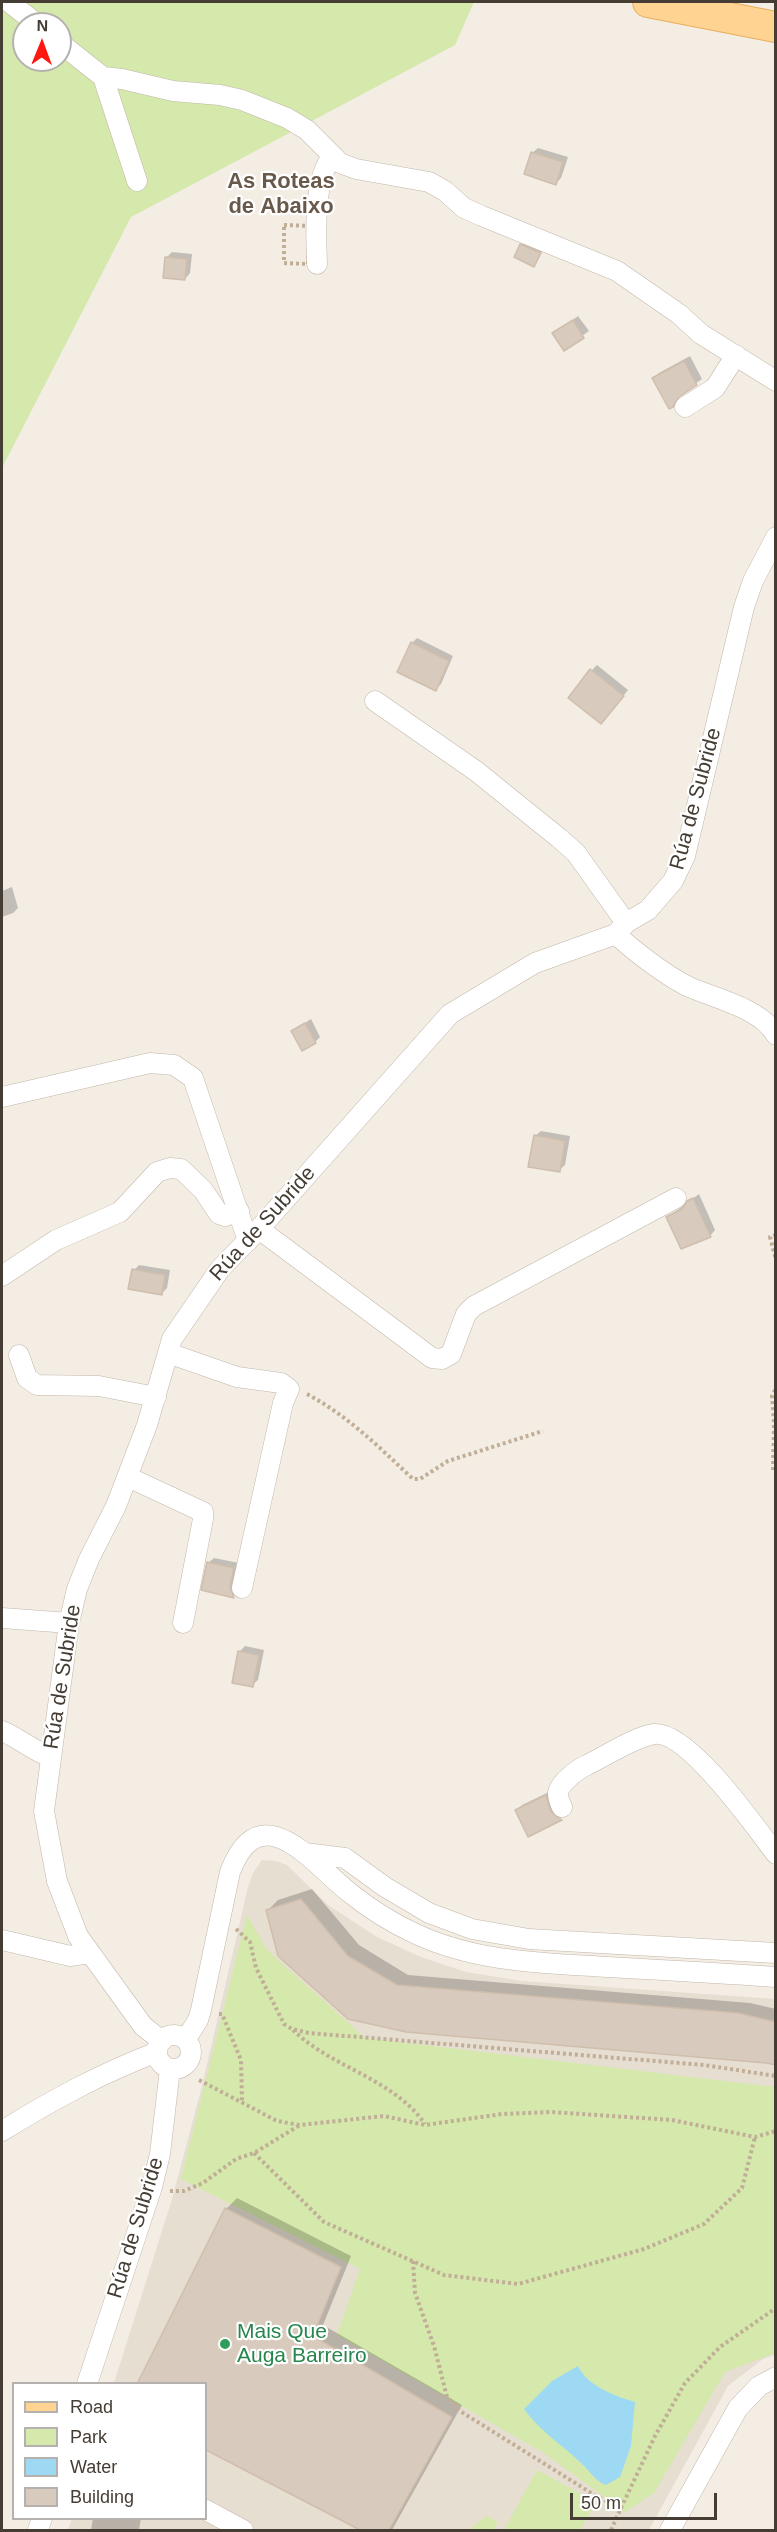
<!DOCTYPE html>
<meta charset="utf-8">
<style>
body{margin:0}
#map{position:relative;width:777px;height:2532px;overflow:hidden;background:#f3ede4;font-family:Arial,sans-serif}
canvas{display:block}
.frame{position:absolute;inset:0;border:3px solid #453d34;pointer-events:none}
.legend{position:absolute;left:12px;top:2382px;width:195px;height:138px;box-sizing:border-box;background:#fff;border:2px solid #b5b1ae;margin:0;padding:8px 10px;list-style:none;font-size:18px;color:#453d34}
.legend li{display:flex;align-items:center;gap:12px;height:30px}
.legend b{width:30px;border:2px solid #b5b1ae}
.north{position:absolute;left:12px;top:12px;width:60px;height:60px;box-sizing:border-box;background:#fff;border:2px solid #b5b1ae;border-radius:50%;rotate:1deg;font-size:16px;font-weight:700;line-height:24px;text-align:center;color:#453d34}
.north::after{content:'';display:block;margin:auto;width:21px;height:27px;background:#ff180f;clip-path:polygon(50% 0,100% 100%,50% 72%,0 100%)}
.scale{position:absolute;left:570px;top:2493px;width:147px;height:27px;box-sizing:border-box;border:3px solid #453d34;border-top:0;padding-left:8px;font-size:18px;line-height:21px;white-space:nowrap;color:#453d34;-webkit-text-stroke:4px #fff;paint-order:stroke}
</style>
<div id="map">
<canvas width="777" height="2532"></canvas>
<div class="frame"></div>
<ul class="legend">
<li><b style="height:8px;background:#ffd391"></b>Road</li>
<li><b style="height:16px;background:#d4e9ab"></b>Park</li>
<li><b style="height:16px;background:#9dd9f3"></b>Water</li>
<li><b style="height:16px;background:#d8cabc"></b>Building</li>
</ul>
<div class="north">N</div>
<div class="scale">50 m</div>
</div>
<script>
const g = document.querySelector('canvas').getContext('2d');
g.lineJoin = 'round';
function fill(path, color) { g.fillStyle = color; g.fill(path, 'evenodd'); }
function stroke(path, color, width, dash) { g.strokeStyle = color; g.lineWidth = width; g.lineCap = dash ? 'butt' : 'round'; g.setLineDash(dash || []); g.stroke(path); }
function write(font, color, halo, rows, align = 'center') {
  g.font = font + ' Arial,sans-serif'; g.lineWidth = 4.5; g.setLineDash([]); g.textBaseline = 'middle'; g.strokeStyle = halo; g.fillStyle = color; for (const [text, x, y, turn = 0] of rows) {
    g.save(); g.translate(x, y); g.rotate((+turn || 0) * Math.PI / 180); g.textAlign = isNaN(turn) ? turn : align; if (halo) g.strokeText(text, 0, 0); g.fillText(text, 0, 0); g.restore();
  }
}
fill(new Path2D(`
 M262,1860L276,1861L287,1865L328,1905L377,1937L421,1957L466,1972L522,1981L775,1999V2355L763,2359L728,2386L649,2530H68L72,2519L206,2518V2384L114,2383L172,2199L202,2086L248,1887L253,1873Z`), '#e7ded2');
fill(new Path2D(`
 M2,2H474L455,45L131,217L2,468ZM24,24H60V60H24Z
 M247,1915L267,1950L365,2038L775,2087V2353L725,2372L654,2493L625,2512L544,2453L337,2335L360,2269L181,2179Z
 M537,2470L596,2502L580,2530H504Z
 M486,2516L498,2522L494,2530H469Z`), '#d4e9ab');
fill(new Path2D(`
 M578,2366C587,2386 615,2396 635,2402L631,2446L620,2477L606,2485C596,2481 593,2475 585,2467C565,2446 541,2433 524,2409L552,2381Z`), '#9dd9f3');
fill(new Path2D(`
 M538,148L568,157L561,178L556,183L532,153Z
 M526,240L545,247L534,265L521,245Z
 M172,252L192,254L190,273L185,279L166,258Z
 M578,316L589,331L564,349L554,334Z
 M690,356L702,379L682,393L672,406L654,378L659,373Z
 M417,638L453,656L441,684L436,689L412,643Z
 M597,665L628,690L607,717L592,670Z
 M12,887L18,908L13,913L2,917V891Z
 M311,1019L320,1037L315,1042L293,1031Z
 M541,1131L570,1136L565,1165L559,1170L535,1136Z
 M699,1194L715,1230L710,1236L668,1217Z
 M139,1265L170,1270L167,1288L161,1294L134,1270Z
 M214,1558L239,1563V1590L234,1595L203,1589L208,1563Z
 M245,1646L264,1650L258,1680L252,1685L240,1651Z
 M551,1791L565,1813L529,1835L517,1811L522,1805Z
 M312,1889L359,1945L408,1975L750,2003L776,2009V2064L407,2030L267,1911L278,1900Z
 M237,2198L351,2256L323,2325L462,2405L392,2530H363L206,2448V2384L226,2209Z
 M93,2518H141L139,2530H91Z`), '#0003');
const building = new Path2D(`
 M531,152L563,162L556,185L524,174Z
 M520,244L541,253L534,267L514,257Z
 M165,257L187,259L185,280L163,278Z
 M573,320L584,338L564,351L552,333Z
 M684,361L697,385L679,397L673,407L669,409L652,378Z
 M411,642L449,661L436,691L397,672Z
 M590,669L624,696L601,724L568,698Z
 M305,1023L316,1043L302,1051L291,1031Z
 M534,1135L565,1141L560,1172L528,1167Z
 M693,1198L711,1237L681,1249L666,1217L682,1209L687,1201Z
 M132,1269L165,1275L162,1295L128,1289Z
 M207,1562L234,1568L230,1586L234,1598L201,1590Z
 M238,1651L259,1655L253,1687L232,1683Z
 M546,1795L551,1812L562,1820L528,1837L515,1810Z
 M301,1899L348,1956L397,1985L738,2013L776,2022V2065L766,2063L406,2032L348,2019L278,1956L266,1910Z
 M225,2208L341,2267L313,2336L452,2417L389,2530H360L206,2450V2384H137Z`);
fill(building, '#d8cabc');
stroke(building, '#d0beac', 1.5);
const street = new Path2D(`
 M9,2L37,24
 M60,43L103,77L122,79L173,91L220,95L242,100L287,118L307,130L340,163L356,169L429,182L445,191L464,208L482,216L617,271L679,314L701,334L776,381
 M103,77L137,181
 M317,264C316,236 313,177 333,156
 M685,407L715,388L736,355
 M375,701L476,771L559,838L576,853L626,923
 M616,934C632,950 667,976 687,986C713,998 761,1008 776,1035
 M2,1097L150,1063L174,1065L193,1078L248,1241
 M259,1229L432,1358L442,1359L451,1354L466,1314L474,1306L676,1198
 M2,1276L56,1240L120,1212L157,1172L170,1168L181,1169L203,1190L219,1214L225,1216L239,1211
 M168,1353L237,1377L281,1383L289,1389L283,1403L242,1588
 M19,1355L27,1378L37,1385L99,1386L156,1397
 M128,1477L203,1512V1519L183,1623
 M2,1618L69,1623
 M2,1731C19,1738 33,1751 51,1757
 M562,1807C560,1803 558,1798 558,1793C560,1782 578,1769 587,1765C606,1756 634,1737 654,1734C688,1730 756,1828 776,1854
 M305,1853L345,1858L385,1887L429,1913L472,1929L529,1939L776,1953
 M2,1940L70,1956L90,1953
 M157 2052a17 17 0 1 1 34 0a17 17 0 1 1-34 0Z
 M186,2039L198,2020L201,2010L230,1872C261,1792 313,1864 350,1893C370,1909 392,1923 416,1934C476,1962 542,1963 607,1967C663,1970 719,1973 776,1977
 M162,2041L143,2026L78,1936L57,1881L44,1811L69,1623L77,1589L89,1559L116,1506L147,1425L172,1339L220,1269L259,1229L450,1014L535,963L616,934L626,923L648,910L673,881L685,856L744,607L753,581L776,537
 M2,2131C54,2099 100,2074 157,2052
 M87,2384L152,2187L160,2154L170,2069
 M206,2510L243,2530
 M38,2530L42,2518
 M670,2530L738,2408L759,2386L776,2377`);
const primary = new Path2D(`
 M648,2L776,27`);
stroke(street, '#c2b6aa', 21);
stroke(primary, '#e8af5d', 32);
stroke(new Path2D(`
 M284,225L309,226L308,264L284,263Z
 M776,1235L770,1237L776,1260
 M307,1394C348,1416 379,1447 413,1479H420L448,1461L543,1431
 M773,1470L774,1423L772,1396L776,1388
 M236,1929L250,1942L256,1968L284,2024L292,2029L309,2033L704,2065L776,2076
 M219,2014H222L241,2060L242,2101
 M293,2030C332,2068 393,2078 425,2124
 M199,2080L277,2121L300,2125L384,2116L425,2125L502,2114L551,2112L672,2120L755,2137L776,2131
 M254,2153L324,2222L444,2275L518,2284L644,2249L704,2224L742,2188L755,2137
 M170,2191H184L203,2183L236,2159L254,2153L300,2125
 M413,2261L415,2293L434,2346L447,2397L460,2411L596,2496L621,2508L655,2436L685,2383L720,2347L776,2308
 M611,2530L621,2508`), '#c1ae97', 4, [3, 3]);
stroke(street, '#fff', 20);
stroke(primary, '#ffd391', 30);
for (const [x, y, r, color] of [
 [225,2344,6,"#2e9e5b"]
]) { const dot = new Path2D(); dot.arc(x, y, r, 0, 2 * Math.PI); g.fillStyle = color; g.fill(dot); stroke(dot, '#fff', 2); }
write('21px', '#453d34', '#fff', [
 ["Rúa de Subride",696,799,-75],
 ["Rúa de Subride",263,1224,-48],
 ["Rúa de Subride",63,1677,-81],
 ["Rúa de Subride",136,2228,-73]
]);
write('21px', '#27864d', '#fff', [
 ["Mais Que",237,2332],
 ["Auga Barreiro",237,2356]
], 'left');
write('bold 22px', '#69594b', '#fff', [
 ["As Roteas",281,182],
 ["de Abaixo",281,207]
]);
</script>
